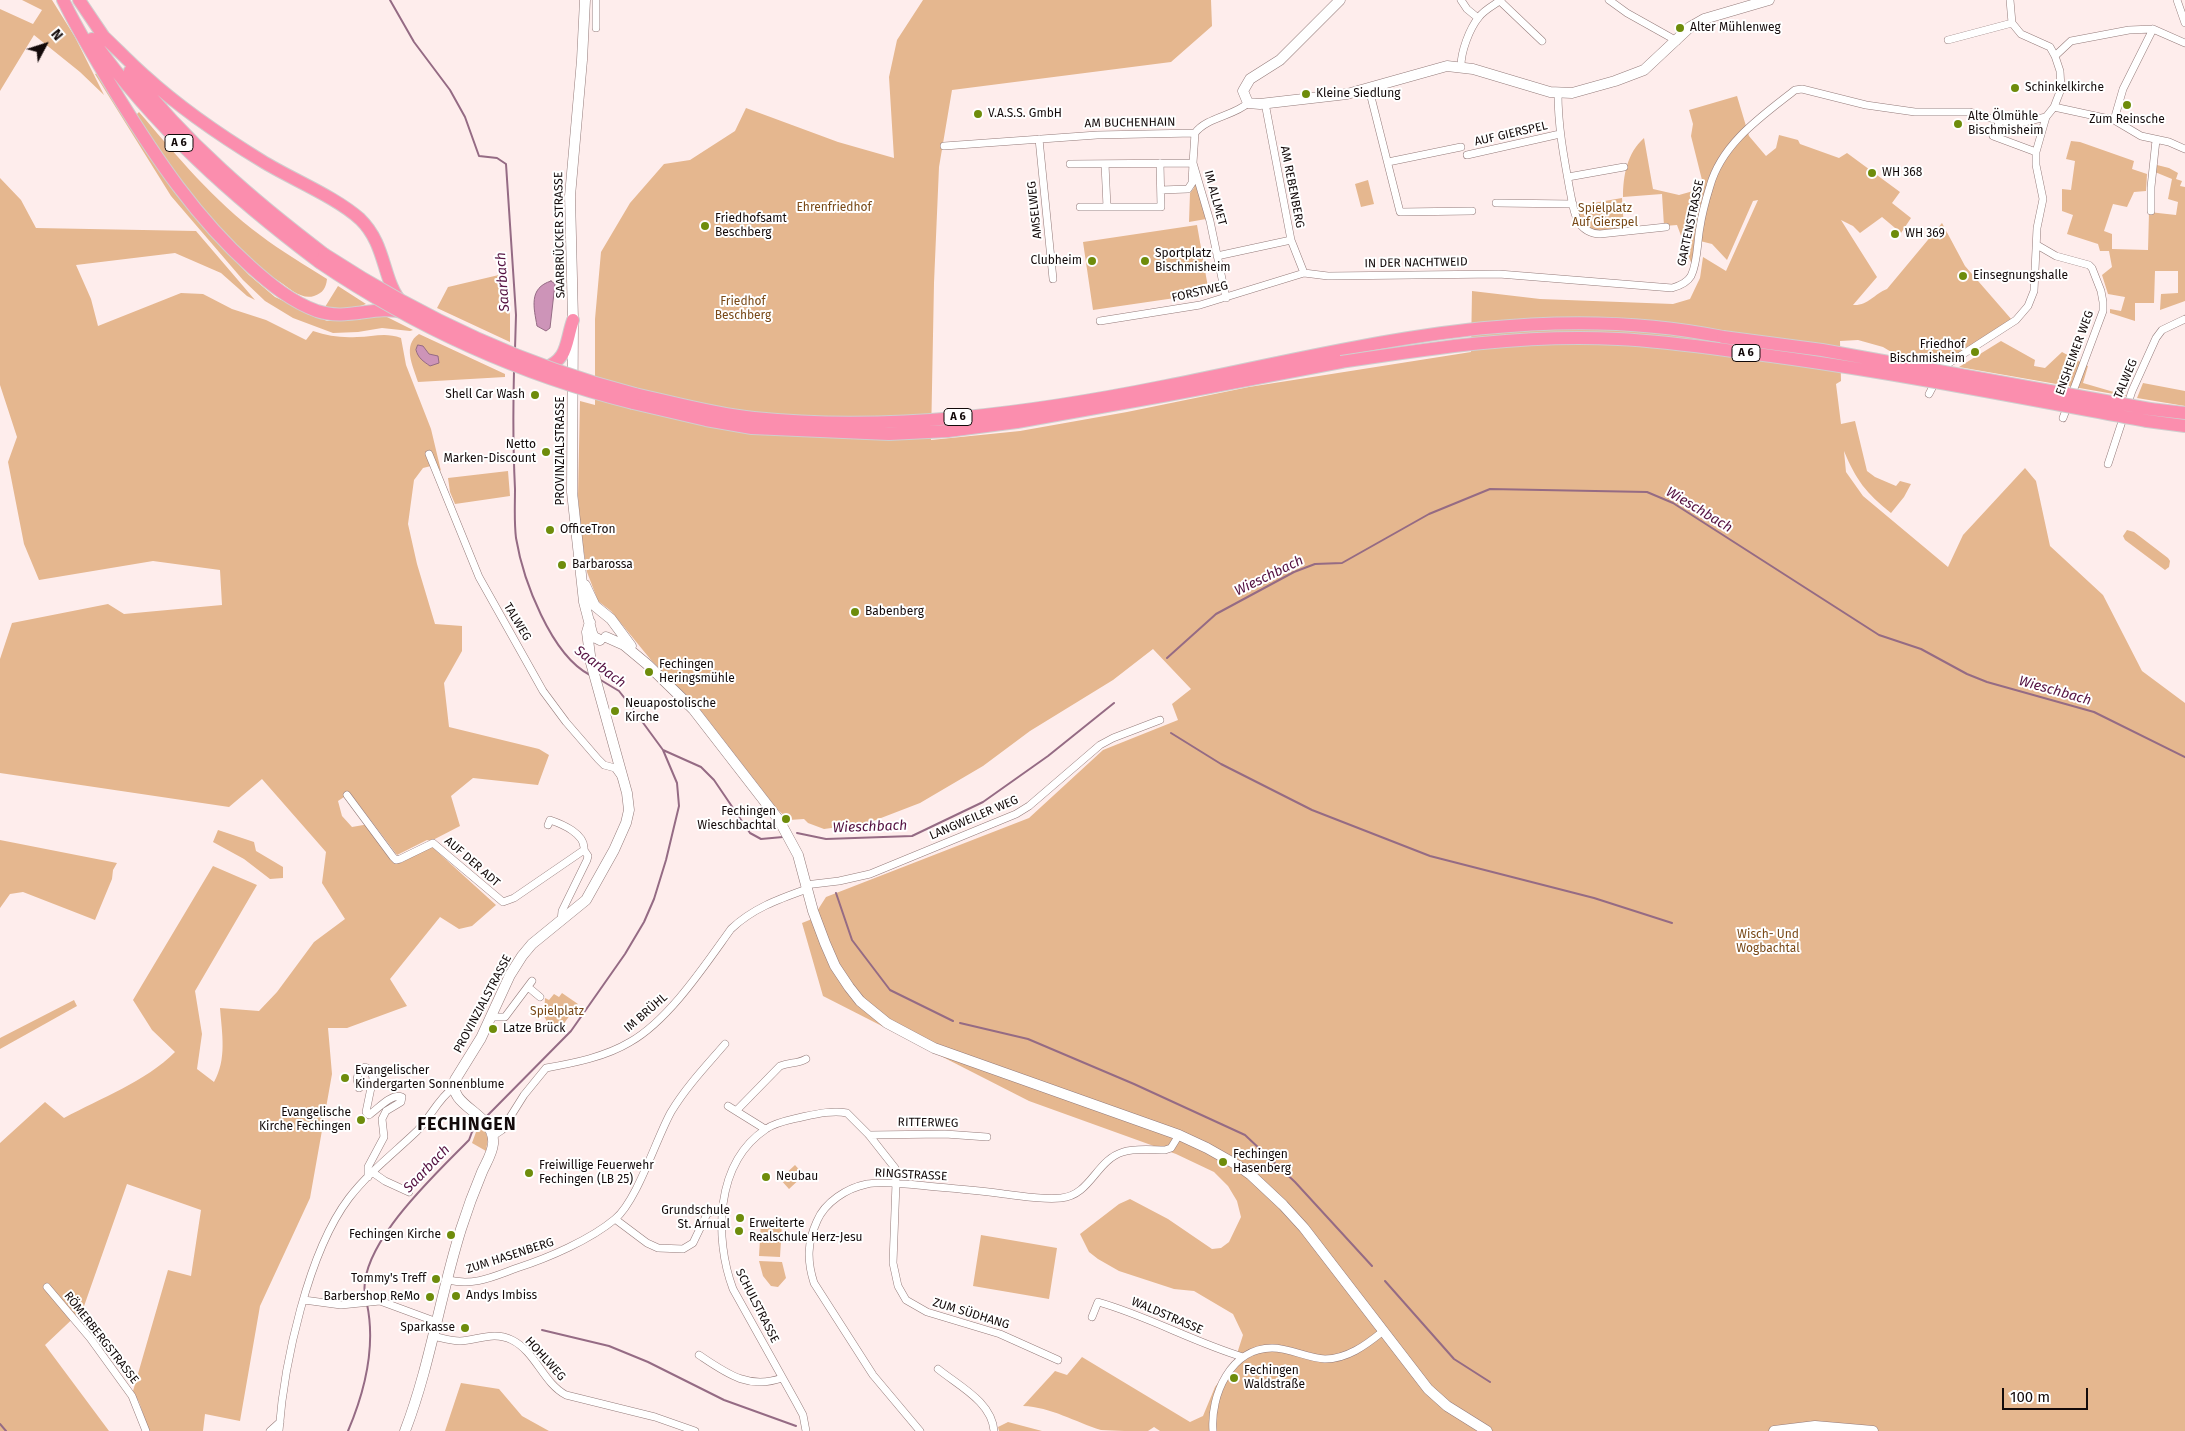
<!DOCTYPE html>
<meta charset="utf-8">
<style>
body{margin:0}
#map{position:relative;width:2185px;height:1431px;overflow:hidden;background:#feedec;font-family:"Fira Sans",sans-serif}
canvas{display:block}
.north{position:absolute;left:20px;top:20px;width:50px;height:50px;-webkit-text-stroke:4px #fff;paint-order:stroke;rotate:50deg;font-size:14px;font-weight:700;line-height:20px;text-align:center;color:#130a0a}
.north::after{content:'';display:block;margin:auto;width:18px;height:22px;background:#130a0a;clip-path:polygon(50% 0,100% 100%,50% 72%,0 100%)}
.scale{position:absolute;left:2002px;top:1388px;width:86px;height:22px;box-sizing:border-box;border:2px solid #130a0a;border-top:0;padding-left:6px;font-size:15px;line-height:18px;white-space:nowrap;color:#130a0a;-webkit-text-stroke:4px #fff;paint-order:stroke}
</style>
<div id="map">
<canvas width="2185" height="1431"></canvas>
<div class="north">N</div>
<div class="scale">100 m</div>
</div>
<script>
const g = document.querySelector('canvas').getContext('2d');
g.lineJoin = 'round';
function fill(path, color) { g.fillStyle = color; g.fill(path, 'evenodd'); }
function stroke(path, color, width, dash) { g.strokeStyle = color; g.lineWidth = width; g.lineCap = dash ? 'butt' : 'round'; g.setLineDash(dash || []); g.stroke(path); }
function write(font, color, halo, rows, align = 'center') {
  g.font = font + ' "Fira Sans",sans-serif'; g.lineWidth = 4; g.setLineDash([]); g.textBaseline = 'middle'; g.strokeStyle = halo; g.fillStyle = color; for (const [text, x, y, turn = 0] of rows) {
    g.save(); g.translate(x, y); g.rotate((+turn || 0) * Math.PI / 180); g.textAlign = isNaN(turn) ? turn : align; if (halo) g.strokeText(text, 0, 0); g.fillText(text, 0, 0); g.restore();
  }
}
fill(new Path2D(`
 M22,0H52L75,37L104,95L80,72L34,35L0,91V9L33,24L42,10Z
 M923,0H1211L1212,26L1171,62L952,90L939,167L934,283L931,440L1020,431L1127,412L1249,387L1471,352L1472,291L1540,299L1673,304L1690,299L1700,278L1703,257L1726,271L1758,200L1753,201L1727,260L1712,244L1696,240L1692,265L1677,225L1664,226L1662,194L1623,197C1623,176 1627,153 1644,138L1653,189L1679,195L1704,188L1691,136L1693,124L1689,110L1737,96L1749,136L1766,156L1776,148L1779,135L1798,140L1800,144L1839,158L1847,153L1900,192L1892,203L1911,218L1901,233L1882,217L1860,233L1853,226L1841,220L1877,277L1853,305C1868,306 1874,294 1887,289L1942,223L1965,266L2012,320L1945,362L1893,353L1883,347L1858,340L1840,341L1841,381L1836,384L1841,424L1855,421L1867,471L1875,477L1896,486L1900,481L1911,484L1904,497L1891,513C1866,493 1856,480 1844,451L1846,472L1863,496L1948,567L1963,535L2025,468L2036,481L2050,546L2103,595L2142,671L2185,703V1431H1160L1154,1427L1148,1431C1134,1431 1115,1431 1101,1430C1075,1422 1051,1407 1023,1406L1055,1371L1067,1375L1082,1357L1190,1422L1203,1416L1215,1387L1235,1360L1243,1335L1233,1314L1194,1291L1174,1289L1119,1271L1098,1259L1089,1252L1080,1234L1119,1204L1130,1199L1168,1219L1212,1249L1221,1248L1229,1242L1241,1217L1237,1201L1228,1186L1214,1172L1176,1154L1029,1101L823,996L802,923L812,919L826,897L1029,818L1103,750L1178,720L1172,704L1191,689L1153,649L1113,680L1030,731L983,766L920,803L868,823L824,829L808,823L804,819L789,820L777,809L702,712L651,660L611,611L598,601L587,572L581,533L578,496L580,401L595,405V319L601,252L630,203L664,164L690,160L735,131L746,108L838,142L894,158L889,77L897,40Z
 M98,73L175,193L202,226L249,275L275,297L327,321L356,320L383,315L413,330L410,331L382,328L358,332L333,333L293,318L265,301L243,280L171,196L95,74Z
 M139,112C176,155 214,201 260,235C281,251 305,265 327,279C326,288 323,293 314,296C302,300 290,289 280,282C271,276 260,270 252,262C205,221 170,167 135,116Z
 M2071,141L2080,142L2134,161L2132,169L2147,174L2146,191L2134,192L2127,207L2113,204L2104,231L2112,234V249L2148,250L2149,212L2176,215L2178,202L2168,199L2172,179L2155,172L2157,165L2169,168L2178,173L2176,179L2182,181L2180,186L2185,187V301L2160,310L2161,294L2178,293V271H2155L2154,303H2135V321L2110,313V309L2121,311L2125,297L2108,294L2102,275L2112,267L2109,251H2100L2098,244L2067,234L2073,215L2062,211V189L2071,190L2075,161L2066,159Z
 M0,178L21,200L36,228L196,231L255,300L247,296L221,273L175,253L76,265L91,299L98,326L181,293L203,294L232,309L266,320L306,340L313,331C328,336 341,338 357,337C373,337 385,332 401,338L406,365L431,429L441,471L435,465L423,468L414,480L408,524L417,564L435,624L462,626V651L444,683L449,727L539,749L549,755L538,785L473,778L451,796L460,826L431,841L427,840L397,855L350,793L338,801L342,816L352,827L369,824L394,863L431,846L496,905L472,926L459,929L440,917L390,979L407,1006L347,1028H328L332,1074L310,1198L260,1306L240,1421L205,1414L203,1431H149L139,1402L133,1391L168,1270L191,1276L201,1210L127,1184L83,1309L45,1345L109,1431H0V1143L45,1102L64,1118C101,1098 145,1082 175,1052L152,1030L133,1000L213,866L257,885L195,991L202,1034L197,1069L214,1082C227,1059 222,1034 220,1008L259,1011L277,992L314,942L345,919L322,883L326,852L262,779L229,807L0,773V659L12,623L108,604L124,614L222,605L220,570L153,561L39,580L24,544L8,462L17,437L0,385Z
 M1195,180L1206,219L1189,222L1190,193L1194,188Z
 M1368,180L1374,204L1361,207L1355,184Z
 M1622,198L1624,229C1598,231 1585,236 1576,206Z
 M1197,225L1209,293L1093,310L1083,242Z
 M503,274L510,315V342L437,308L448,287Z
 M338,286L366,304L349,310L325,307Z
 M419,334L505,374V377L418,382C413,366 402,345 419,334Z
 M2001,341L2035,360L2034,366L2045,368L2062,352L2088,366L2083,383L2131,397L1959,367Z
 M2143,383L2185,391V406L2137,398Z
 M508,471L510,496L455,504L450,492L448,478Z
 M2127,530L2134,532L2168,558L2170,561L2169,567L2165,570L2125,540L2123,536Z
 M218,830L254,842L256,851L283,867V878L270,879L244,859L213,842Z
 M0,840L117,863L113,870L112,879L95,920L23,892L10,894L0,908Z
 M562,993L578,1004L560,1029L553,1033L544,1016L545,998L549,1000L554,994L559,997Z
 M74,1000L77,1006L0,1049V1038Z
 M482,1125L488,1138L486,1151L472,1143L476,1132Z
 M795,1165L804,1175L789,1189L780,1179Z
 M761,1221L782,1223L780,1257L759,1256Z
 M981,1235L1057,1248L1049,1299L973,1286Z
 M759,1261L782,1262L786,1278L778,1287L771,1286L763,1276Z
 M461,1383L499,1389L522,1416L549,1431H445Z
 M1008,1422L1042,1431H999L998,1427Z`), '#e5b78f');
const water = new Path2D(`
 M551,281L555,284L550,328L546,331L537,326C534,308 528,288 551,281Z
 M418,345L423,346L429,354L438,356L439,363L430,366C423,361 418,358 416,350Z`);
fill(water, '#cd94b8');
stroke(water, '#956b84', 1);
stroke(new Path2D(`
 M390,0L414,42L450,90L465,117L479,156L497,158L506,164L516,315L515,349
 M514,371C513,410 513,449 515,489C515,505 514,522 516,538C523,580 551,655 590,675
 M1167,658L1216,614L1294,572L1315,564L1342,563L1429,514L1490,489L1647,492L1673,503L1879,635L1921,649L1967,674L1987,682L2094,712L2185,757
 M1171,733L1221,764L1312,810L1430,856L1594,898L1672,923
 M663,750L701,767L714,780L750,833L761,839L783,837
 M797,833L826,839L912,836L983,802L1048,756L1114,703
 M836,893L852,940L890,990L953,1021
 M960,1023L1028,1039L1134,1084L1245,1135L1295,1182L1372,1266
 M485,1118L571,1031L625,954L644,922L654,899L666,860L679,806L677,783L663,750L630,705L619,691L599,679
 M1385,1281L1454,1359L1490,1382
 M366,1300C352,1250 437,1173 469,1140L472,1132L480,1123
 M542,1330L609,1346L648,1362L724,1400L796,1426
 M0,1424L6,1431
 M348,1431C365,1391 376,1347 367,1304`), '#956b84', 2);
const street = new Path2D(`
 M1461,0L1467,9L1478,18
 M1609,0L1627,13L1677,41
 M2177,0L2185,23
 M1500,1L1542,41
 M596,28V0
 M1948,40L2012,23
 M2055,56L2071,41L2129,30L2153,29L2185,43
 M1461,66C1461,52 1469,29 1479,17C1484,10 1494,5 1501,0
 M1369,89L1400,212L1472,211
 M1558,93C1558,127 1564,158 1570,191C1572,200 1573,212 1578,221C1582,229 1591,234 1600,234L1666,227
 M1265,103L1291,240L1304,273
 M2054,107L2114,120L2141,136L2169,142L2185,149
 M2114,120L2123,89L2153,29
 M2000,121L1993,136L2036,152
 M1195,133L1193,163L1210,221L1226,298
 M1039,139L1053,279
 M944,146L1097,135L1195,133C1207,117 1234,116 1248,103
 M1467,155L1560,134
 M1388,162L1461,147
 M1070,164L1193,163L1192,183L1188,189L1161,190
 M1105,164L1107,207H1161L1160,163
 M1568,177L1624,167
 M1496,203L1573,204
 M1080,207H1107
 M2151,211V187L2156,140
 M2037,245L2056,256L2089,265L2092,268L2101,291L2103,302V311L2063,418
 M1217,256L1291,240
 M1100,321L1200,305L1304,273L1328,276L1499,274L1672,288C1679,286 1687,283 1691,276C1698,262 1697,242 1700,227C1702,213 1706,199 1710,186C1722,143 1762,116 1795,90L1802,89L1866,105L1915,112H1970L2000,121L2020,123L2046,117
 M1929,394L1943,367L2016,320L2028,306L2034,291L2037,228L2043,199L2036,165V152L2046,117L2054,107L2061,89L2060,71L2055,56L2050,47L2021,34L2012,23L2010,0
 M429,454L479,577L543,691L566,722L598,759L604,765L615,768L620,775
 M2108,464L2132,391L2156,338L2162,330L2185,319
 M347,795L393,857L396,860L400,859L433,843L503,902L514,898L584,850L588,856L587,860L562,911L561,921
 M548,825L550,820C562,824 586,834 584,850
 M805,885L839,881L870,874L1016,814L1029,806L1100,745L1113,738L1160,720
 M528,987L540,997
 M492,1017H505L532,981
 M359,1088L357,1079L359,1071L365,1067L371,1070L373,1078L366,1112L369,1115C378,1109 391,1093 402,1097L401,1102L386,1111L382,1119L384,1137L368,1167V1177
 M728,1106L736,1111
 M765,1129L736,1111L780,1066C790,1062 797,1064 806,1059
 M869,1135L945,1134L987,1137
 M493,1136L502,1130L524,1095L546,1068C574,1063 605,1057 630,1042C669,1020 705,965 731,929C753,908 779,899 807,889
 M372,1172L385,1181L409,1192
 M615,1219L647,1243L658,1248L683,1249L693,1243L707,1214L713,1211L721,1212
 M448,1280C475,1286 492,1277 517,1268C548,1258 590,1240 615,1219C637,1201 656,1139 671,1112C686,1087 706,1066 725,1044
 M47,1287L90,1338L132,1396L146,1431
 M304,1300L341,1305L380,1301L437,1322
 M1092,1317L1098,1302C1148,1316 1193,1342 1243,1357
 M433,1336C442,1338 451,1341 460,1341C478,1340 494,1331 512,1340C536,1352 543,1383 566,1395L655,1417L695,1431
 M699,1355C726,1373 748,1390 782,1378
 M938,1369C959,1386 992,1402 994,1431
 M270,1431L280,1422
 M279,1431C284,1363 308,1252 349,1198C369,1172 394,1153 417,1131C430,1118 438,1099 453,1088
 M806,1431L803,1415L796,1402L733,1289C714,1238 715,1163 766,1129C776,1122 790,1120 802,1117C816,1114 833,1110 847,1113L869,1135L895,1168L896,1183L893,1263L898,1286L906,1300L927,1312L1000,1334L1058,1360
 M920,1431L873,1375L814,1283C807,1261 807,1243 817,1221C825,1202 847,1188 867,1184C883,1181 901,1184 917,1185C946,1188 975,1190 1004,1194C1023,1196 1042,1200 1061,1198C1091,1195 1096,1160 1123,1152C1135,1148 1152,1150 1165,1150L1171,1148L1179,1135
 M1213,1431C1210,1395 1231,1348 1272,1348C1290,1348 1307,1358 1325,1359C1347,1359 1366,1345 1382,1332`);
const secondary = new Path2D(`
 M585,0L582,60L570,196L573,320L572,492L584,602L592,633L594,637L600,640
 M1340,0L1280,60L1250,79L1243,91L1248,103L1260,104L1347,94L1447,66L1473,69L1550,92L1572,93L1615,81L1644,70L1690,27L1704,19L1769,0
 M585,585L595,606L611,619L631,646
 M606,637L624,645L648,665L693,709L779,820L798,855L813,911L825,943L835,966L849,987L860,1001L887,1023L934,1048L1179,1135L1207,1148L1237,1165L1251,1175L1283,1205L1304,1228L1428,1389L1447,1406L1487,1431
 M405,1431C430,1366 440,1296 461,1229C467,1210 474,1191 482,1172C486,1163 492,1154 493,1144C496,1113 447,1107 455,1080L481,1038L510,975L522,956L532,944L586,900L614,850L626,823L629,810L627,793L591,663L587,632L590,622
 M1774,1431L1815,1426L1873,1431`);
const highway = new Path2D(`
 M63,0C79,33 98,64 117,95C156,158 196,218 251,267C271,285 292,302 317,311C347,321 375,305 403,312
 M79,0L106,40
 M101,34C116,48 130,63 145,76C180,108 221,136 262,161C291,179 336,197 360,219C387,245 382,281 402,303
 M92,39C154,127 234,198 319,262
 M130,71C185,142 254,201 324,254
 M543,369C569,359 565,343 573,320
 M635,394C675,403 714,414 754,418C892,432 1032,413 1166,386C1352,349 1533,298 1723,337
 M633,403L706,420L752,428L889,434L948,431L1017,422L1168,395L1341,362
 M2150,409L2185,413
 M2147,421L2185,426`);
stroke(street, '#947b7a', 8);
stroke(secondary, '#947b7a', 11);
stroke(highway, '#d0cece', 14);
stroke(street, '#fff', 7);
stroke(secondary, '#fff', 10);
stroke(highway, '#fb8eae', 12);
const highwayBridge = new Path2D(`
 M324,254C422,318 522,365 635,394
 M319,262C415,327 521,375 633,403
 M1723,337L1822,350L2150,409
 M1341,362C1433,348 1524,334 1618,339C1664,341 1710,348 1756,354C1887,371 2017,397 2147,421`);
stroke(highwayBridge, '#d0cece', 14, []);
stroke(highwayBridge, '#fb8eae', 12);
for (const [x, y, r, color] of [
 [1680,28,5,"#6e8c0b"],
 [2015,88,5,"#6e8c0b"],
 [1306,94,5,"#6e8c0b"],
 [2127,105,5,"#6e8c0b"],
 [978,114,5,"#6e8c0b"],
 [1958,124,5,"#6e8c0b"],
 [1872,173,5,"#6e8c0b"],
 [705,226,5,"#6e8c0b"],
 [1895,234,5,"#6e8c0b"],
 [1092,261,5,"#6e8c0b"],
 [1145,261,5,"#6e8c0b"],
 [1963,276,5,"#6e8c0b"],
 [1975,352,5,"#6e8c0b"],
 [535,395,5,"#6e8c0b"],
 [546,452,5,"#6e8c0b"],
 [550,530,5,"#6e8c0b"],
 [562,565,5,"#6e8c0b"],
 [855,612,5,"#6e8c0b"],
 [649,672,5,"#6e8c0b"],
 [615,711,5,"#6e8c0b"],
 [786,819,5,"#6e8c0b"],
 [493,1029,5,"#6e8c0b"],
 [345,1078,5,"#6e8c0b"],
 [361,1120,5,"#6e8c0b"],
 [1223,1162,5,"#6e8c0b"],
 [529,1173,5,"#6e8c0b"],
 [766,1177,5,"#6e8c0b"],
 [740,1218,5,"#6e8c0b"],
 [739,1231,5,"#6e8c0b"],
 [451,1235,5,"#6e8c0b"],
 [436,1279,5,"#6e8c0b"],
 [456,1296,5,"#6e8c0b"],
 [430,1297,5,"#6e8c0b"],
 [465,1328,5,"#6e8c0b"],
 [1234,1378,5,"#6e8c0b"]
]) { const dot = new Path2D(); dot.arc(x, y, r, 0, 2 * Math.PI); g.fillStyle = color; g.fill(dot); stroke(dot, '#fff', 2); }
for (const [x, y, w] of [
 [179,143,28],
 [1746,353,28],
 [958,417,28]
]) { const box = new Path2D(); box.roundRect(x - w / 2, y - 8.5, w, 17, 4); g.fillStyle = '#fff'; g.fill(box); stroke(box, '#130a0a', 1); }
write('bold 11px', '#130a0a', null, [
 ["A 6",179,143],
 ["A 6",1746,353],
 ["A 6",958,417]
]);
write('12px', '#130a0a', '#fff', [
 ["Alter Mühlenweg",1690,28],
 ["Schinkelkirche",2025,88],
 ["Kleine Siedlung",1316,94],
 ["V.A.S.S. GmbH",988,114],
 ["Alte Ölmühle",1968,117],
 ["Bischmisheim",1968,131],
 ["Zum Reinsche",2127,120,"center"],
 ["WH 368",1882,173],
 ["Friedhofsamt",715,219],
 ["Beschberg",715,233],
 ["WH 369",1905,234],
 ["Sportplatz",1155,254],
 ["Bischmisheim",1155,268],
 ["Clubheim",1082,261,"right"],
 ["Einsegnungshalle",1973,276],
 ["Friedhof",1965,345,"right"],
 ["Bischmisheim",1965,359,"right"],
 ["Shell Car Wash",525,395,"right"],
 ["Netto",536,445,"right"],
 ["Marken-Discount",536,459,"right"],
 ["OfficeTron",560,530],
 ["Barbarossa",572,565],
 ["Babenberg",865,612],
 ["Fechingen",659,665],
 ["Heringsmühle",659,679],
 ["Neuapostolische",625,704],
 ["Kirche",625,718],
 ["Fechingen",776,812,"right"],
 ["Wieschbachtal",776,826,"right"],
 ["Latze Brück",503,1029],
 ["Evangelischer",355,1071],
 ["Kindergarten Sonnenblume",355,1085],
 ["Evangelische",351,1113,"right"],
 ["Kirche Fechingen",351,1127,"right"],
 ["Fechingen",1233,1155],
 ["Hasenberg",1233,1169],
 ["Freiwillige Feuerwehr",539,1166],
 ["Fechingen (LB 25)",539,1180],
 ["Neubau",776,1177],
 ["Grundschule",730,1211,"right"],
 ["St. Arnual",730,1225,"right"],
 ["Erweiterte",749,1224],
 ["Realschule Herz-Jesu",749,1238],
 ["Fechingen Kirche",441,1235,"right"],
 ["Tommy's Treff",426,1279,"right"],
 ["Andys Imbiss",466,1296],
 ["Barbershop ReMo",420,1297,"right"],
 ["Sparkasse",455,1328,"right"],
 ["Fechingen",1244,1371],
 ["Waldstraße",1244,1385]
], 'left');
write('12px', '#130a0a', '#fff', [
 ["AM BUCHENHAIN",1130,123,-1],
 ["AUF GIERSPEL",1511,134,-13],
 ["AM REBENBERG",1292,187,79],
 ["IM ALLMET",1215,198,75],
 ["AMSELWEG",1035,210,-96],
 ["GARTENSTRASSE",1691,223,-78],
 ["SAARBRÜCKER STRASSE",560,235,-91],
 ["IN DER NACHTWEID",1416,263,-1],
 ["FORSTWEG",1200,292,-13],
 ["ENSHEIMER WEG",2075,353,-70],
 ["TALWEG",2126,379,-67],
 ["PROVINZIALSTRASSE",561,451,-90],
 ["TALWEG",517,622,59],
 ["LANGWEILER WEG",974,818,-23],
 ["AUF DER ADT",472,862,41],
 ["PROVINZIALSTRASSE",483,1004,-62],
 ["IM BRÜHL",646,1013,-41],
 ["RITTERWEG",928,1123,1],
 ["RINGSTRASSE",911,1175,3],
 ["ZUM HASENBERG",510,1256,-18],
 ["SCHULSTRASSE",757,1306,63],
 ["ZUM SÜDHANG",971,1314,17],
 ["WALDSTRASSE",1167,1316,23],
 ["RÖMERBERGSTRASSE",101,1338,52],
 ["HOHLWEG",545,1359,48]
]);
write('12px', '#794917', '#fff', [
 ["Ehrenfriedhof",834,208],
 ["Spielplatz",1605,209],
 ["Auf Gierspel",1605,223],
 ["Friedhof",743,302],
 ["Beschberg",743,316],
 ["Wisch- Und",1768,935],
 ["Wogbachtal",1768,949],
 ["Spielplatz",557,1012]
]);
write('italic 14px', '#541141', '#fff', [
 ["Saarbach",503,282,-94],
 ["Wieschbach",1699,510,31],
 ["Wieschbach",1269,576,-26],
 ["Saarbach",600,667,37],
 ["Wieschbach",2055,691,16],
 ["Wieschbach",870,827,-2],
 ["Saarbach",427,1169,-46]
]);
g.letterSpacing = '1px';
write('bold 18px', '#130a0a', '#fff', [
 ["FECHINGEN",467,1125]
]);
g.letterSpacing = '0px';
</script>
